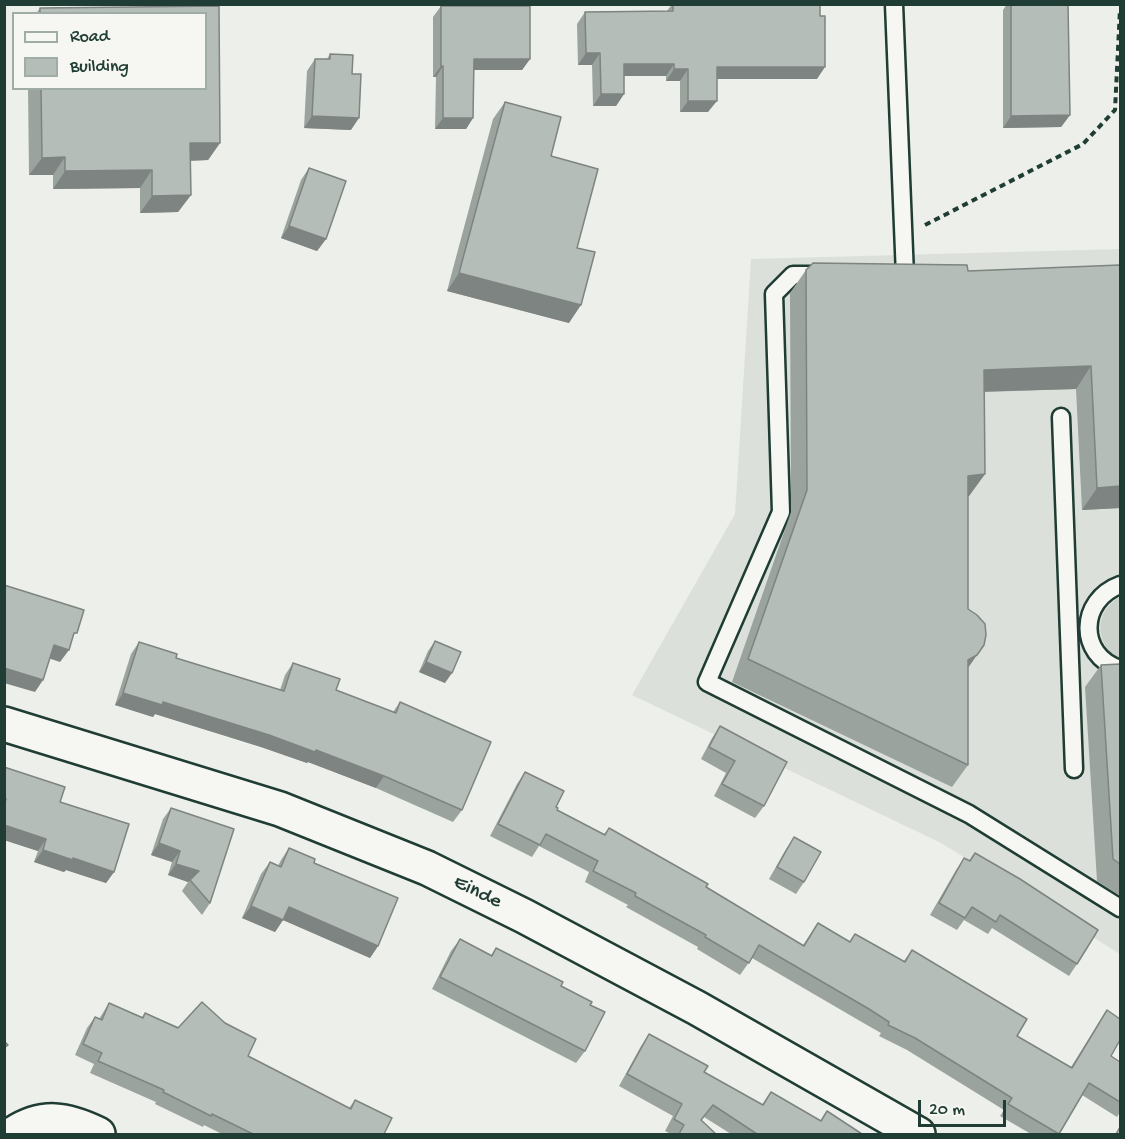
<!DOCTYPE html>
<style>
body{margin:0}
#map{position:relative;width:1125px;height:1139px;overflow:hidden;background:#edefea;font-family:"Gochi Hand",sans-serif}
canvas{display:block}
.frame{position:absolute;inset:0;border:6px solid #1f3d34;pointer-events:none}
.legend{position:absolute;left:12px;top:12px;width:195px;height:78px;box-sizing:border-box;background:#f6f6f2;border:2px solid #a0aca6;margin:0;padding:8px 10px;list-style:none;font-size:18px;color:#1f3d34}
.legend li{display:flex;align-items:center;gap:12px;height:30px}
.legend b{width:30px;border:2px solid #a0aca6}
.scale{position:absolute;left:918px;top:1100px;width:88px;height:27px;box-sizing:border-box;border:3px solid #1f3d34;border-top:0;padding-left:8px;font-size:18px;line-height:21px;white-space:nowrap;color:#1f3d34;-webkit-text-stroke:4px #f6f6f2;paint-order:stroke}
</style>
<div id="map">
<canvas width="1125" height="1139"></canvas>
<div class="frame"></div>
<ul class="legend">
<li><b style="height:8px;background:#f6f6f2"></b>Road</li>
<li><b style="height:16px;background:#b4bdb8"></b>Building</li>
</ul>
<div class="scale">20 m</div>
</div>
<script>
const g = document.querySelector('canvas').getContext('2d');
g.lineJoin = 'round';
function fill(path, color) { g.fillStyle = color; g.fill(path, 'evenodd'); }
function stroke(path, color, width, dash) { g.strokeStyle = color; g.lineWidth = width; g.lineCap = dash ? 'butt' : 'round'; g.setLineDash(dash || []); g.stroke(path); }
function write(font, color, halo, rows, align = 'center') {
  g.font = font + ' "Gochi Hand",sans-serif'; g.lineWidth = 5; g.setLineDash([]); g.textBaseline = 'middle'; g.strokeStyle = halo; g.fillStyle = color; for (const [text, x, y, turn = 0] of rows) {
    g.save(); g.translate(x, y); g.rotate((+turn || 0) * Math.PI / 180); g.textAlign = isNaN(turn) ? turn : align; if (halo) g.strokeText(text, 0, 0); g.fillText(text, 0, 0); g.restore();
  }
}
fill(new Path2D(`
 M1120,249V954L941,843L632,695L735,514L751,259Z`), '#dce0db');
fill(new Path2D(`
 M1120,597V659C1094,645 1094,611 1120,597Z`), '#cbd2cc');
const lane = new Path2D(`
 M894,4L905,276
 M823,275H793L774,294L781,512L707,682L969,814L1120,908
 M1061,417L1074,769
 M1120,585C1079,600 1077,655 1120,669`);
const street = new Path2D(`
 M4,724L280,809L427,868L524,916L697,1008L918,1134
 M13,1134C43,1114 67,1119 98,1134`);
stroke(lane, '#1f3d34', 21);
stroke(street, '#1f3d34', 38);
stroke(new Path2D(`
 M925,225L1083,144L1115,110L1120,9`), '#1f3d34', 4, [6, 4.5]);
stroke(lane, '#f6f6f2', 16);
stroke(street, '#f6f6f2', 33);
fill(new Path2D(`
 M672,4H820L817,79H717L708,112H680V81H666V76H624V94L616,106H593L592,65H578L577,24L585,12L667,11Z
 M1007,4H1068L1070,115L1061,127L1003,128V10Z
 M219,6L220,143L208,160L190,161L191,195L178,212L140,213V188L53,189V175H29L28,88H206V14H36L40,8Z
 M441,6L530,59L522,70H474L473,118L466,129H435L436,77H433V17Z
 M330,54L351,130L304,128L307,71L315,59H327Z
 M505,102L551,156L577,248L569,323L447,291L493,119Z
 M309,168L326,239L317,251L281,238L301,180Z
 M1120,265V508L1082,510L1076,389L984,392L985,474L969,496H968V765L952,787L732,682L791,512L790,293L806,270L968,271Z
 M435,641L445,683L419,672L428,651Z
 M139,642L176,658L280,690L285,675L293,663L336,690L393,712L400,702L462,810L453,822L376,788L308,762L307,763L261,747L155,714L153,717L115,705L131,654Z
 M1120,664V896L1097,881L1085,687L1101,665Z
 M720,726L764,806L755,818L714,796L726,773L701,759L712,738Z
 M4,767L60,802L114,872L106,883L66,870L64,872L34,862L38,851L4,840Z
 M525,772L556,807L557,810L604,834L609,828L803,945L818,923L850,942L855,934L903,962L912,950L1017,1036L1071,1067L1107,1010L1111,1056L1120,1062V1112L1117,1117L1082,1095L1059,1134H1031L1000,1116L1004,1110L907,1050L879,1036L881,1033L860,1021L752,958L740,975L697,949L698,947L626,907L628,905L585,882L589,872L539,846L532,857L490,836L517,784Z
 M171,808L210,903L202,915L182,891L188,882L168,875L172,862L151,855L163,819Z
 M794,837L804,882L796,894L769,879L786,849Z
 M289,848L314,863L378,946L370,958L283,920L275,932L242,918L261,874L270,862L278,866L281,860Z
 M975,853L1077,964L1069,976L992,928L988,934L964,920L957,930L930,915L956,870L964,858L969,861Z
 M460,939L491,955L496,948L561,986L590,1005L585,1051L576,1063L432,989L451,951Z
 M109,1003L142,1017L145,1013L248,1056L349,1108L355,1100L384,1134H222L204,1125L203,1127L155,1104L156,1102L90,1073L94,1064L75,1055L87,1028L95,1017L99,1019Z
 M649,1034L704,1072L762,1105L771,1092L821,1121L862,1134H731L704,1117L701,1121L716,1134H671L665,1131L673,1116L619,1086L641,1046Z`), '#9ba39e');
fill(new Path2D(`
 M586,53H600L592,65H578Z
 M474,59H530L522,70H466Z
 M624,64H674L666,76H616Z
 M441,66H443L436,77H433Z
 M717,67H825L817,79H708Z
 M674,69H688L680,81H666Z
 M601,94H624L616,106H593Z
 M688,101H717L708,112H680Z
 M1070,115L1061,127L1003,128L1011,116Z
 M312,116L359,118L351,130L304,128Z
 M443,118H473L466,129H435Z
 M190,143H220L208,160L178,161Z
 M65,157L53,175H29L42,158Z
 M152,170L140,188L53,189L65,171Z
 M191,195L178,212L140,213L152,196Z
 M289,226L326,239L317,251L281,238Z
 M459,273L581,305L569,323L447,291Z
 M1091,366L1076,389L968,392L984,370Z
 M985,474L969,496L952,499L968,476Z
 M1120,486V508L1082,510L1097,488Z
 M54,645L69,650L60,662L45,657Z
 M977,655L961,678L968,660Z
 M426,662L452,673L445,683L419,672Z
 M4,668L43,680L35,692L4,683Z
 M123,693L163,702L269,735L316,750L384,776L376,788L308,762L307,763L261,747L155,714L153,717L115,705Z
 M4,825L46,839L38,851L4,840Z
 M159,843L180,851L172,862L151,855Z
 M43,850L73,858L114,872L106,883L66,870L64,872L34,862Z
 M176,864L199,871L188,882L168,875Z
 M251,906L289,907L378,946L370,958L283,920L275,932L242,918Z`), '#7e8481');
const building = new Path2D(`
 M673,4H820V16H825V67H717V101H688V69H674V64H624V94H601L600,53H586L585,12L673,11Z
 M1011,4H1068L1070,115L1011,116Z
 M219,6L220,143H190L191,195L152,196V170L65,171V157L42,158L41,88H206V14H40V8Z
 M441,6H530V59H474L473,118H443V66H441Z
 M330,54L353,55L352,74H361L359,118L312,116L315,59H330Z
 M505,102L561,117L551,156L598,169L577,248L595,252L581,305L459,273Z
 M309,168L346,181L326,239L289,226Z
 M813,263L967,265L968,271L1120,265V486L1097,488L1091,366L984,370L985,474L968,476V609L977,615L985,624L986,635L984,645L977,655L968,660V765L748,659L807,490L806,270Z
 M4,585L84,610L77,633H74L69,650L54,645L43,680L4,668Z
 M435,641L461,652L452,673L426,662Z
 M139,642L177,654L176,658L284,691L293,663L340,679L336,690L396,713L400,702L491,742L462,810L384,776L316,750L315,752L269,735L163,702L162,705L123,693Z
 M1120,664V864L1113,859L1101,665Z
 M720,726L787,762L764,806L722,784L735,761L709,747Z
 M4,767L65,787L60,802L129,824L114,872L73,858V860L43,850L46,839L4,825V805L6,799L4,798Z
 M525,772L564,791L556,807L558,808L557,810L605,835L609,828L708,884L706,887L804,946L818,923L850,942L855,934L905,962L912,950L1027,1019L1017,1036L1072,1068L1107,1010L1120,1019V1040L1111,1056L1120,1062V1102L1089,1083L1059,1134L1008,1104L1012,1098L915,1038L888,1025L889,1022L869,1009L759,945L749,963L705,937L706,935L635,896L636,893L593,871L598,861L546,834L540,845L498,824Z
 M171,808L234,829L210,903L190,880L199,871L176,864L180,851L159,843Z
 M794,837L821,852L804,882L777,867Z
 M289,848L315,859L314,863L398,898L378,946L289,907L283,920L251,906L270,862L281,867Z
 M975,853L1020,879L1098,930L1077,964L1000,915L996,922L972,907L965,918L939,903L964,858L970,861Z
 M460,939L492,956L496,948L563,982L561,986L592,1002L590,1005L605,1012L585,1051L440,977Z
 M202,1002L225,1023L256,1039L248,1056L351,1109L355,1100L392,1118L384,1134H253L212,1114L211,1116L163,1092L164,1090L98,1061L102,1053L83,1044L95,1017L102,1020L109,1003L143,1018L145,1013L178,1028Z
 M649,1034L708,1066L704,1072L763,1105L771,1092L821,1121L827,1111L862,1134H757L713,1105L701,1120L716,1134H679L684,1125L674,1119L682,1104L627,1074Z
 M4,1041L8,1045L4,1048Z
 M1120,1127V1134H1116Z`);
fill(building, '#b4bdb8');
stroke(building, '#7e8481', 1.5);
write('21px', '#1f3d34', '#f6f6f2', [
 ["Einde",477,893,26]
]);
</script>
